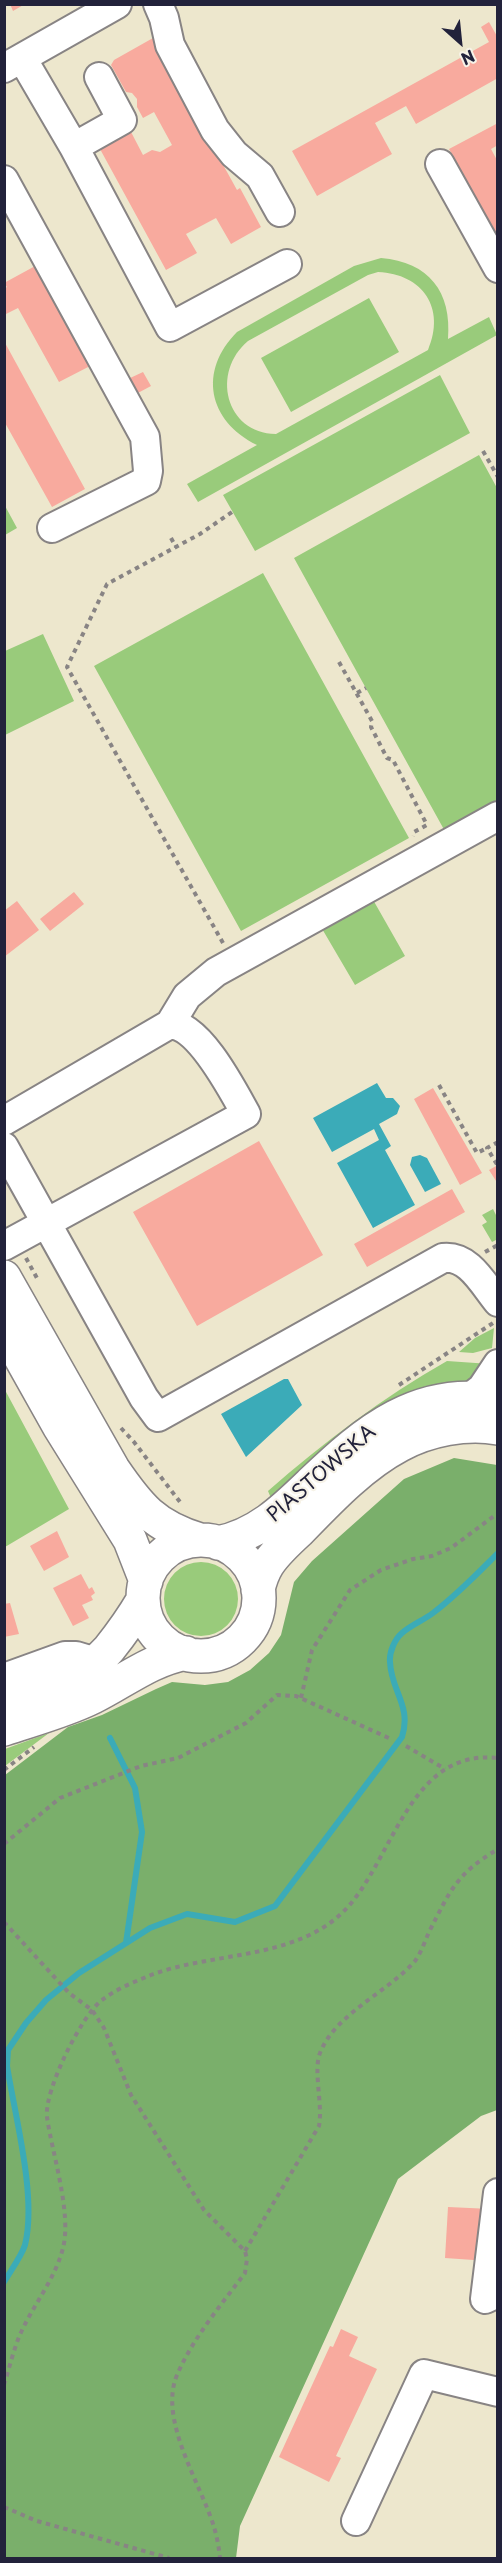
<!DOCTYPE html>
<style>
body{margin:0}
#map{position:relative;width:502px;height:2563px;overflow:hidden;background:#ede7cd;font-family:"Playpen Sans",sans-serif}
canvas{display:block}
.frame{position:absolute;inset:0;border:6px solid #22223b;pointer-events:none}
.north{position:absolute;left:430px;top:12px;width:60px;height:60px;-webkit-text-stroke:4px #f7f3e8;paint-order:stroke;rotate:153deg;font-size:16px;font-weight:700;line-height:24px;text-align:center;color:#22223b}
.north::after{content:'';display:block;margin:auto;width:21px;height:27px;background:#22223b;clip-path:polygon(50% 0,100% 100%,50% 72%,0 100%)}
</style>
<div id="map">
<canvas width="502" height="2563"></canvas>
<div class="frame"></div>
<div class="north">N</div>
</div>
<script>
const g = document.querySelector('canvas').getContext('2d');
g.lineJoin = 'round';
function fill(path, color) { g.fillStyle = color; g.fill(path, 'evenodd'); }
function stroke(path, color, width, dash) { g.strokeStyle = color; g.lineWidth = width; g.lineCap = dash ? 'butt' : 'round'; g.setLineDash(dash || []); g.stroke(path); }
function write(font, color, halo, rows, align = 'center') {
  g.font = font + ' "Playpen Sans",sans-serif'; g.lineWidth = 4.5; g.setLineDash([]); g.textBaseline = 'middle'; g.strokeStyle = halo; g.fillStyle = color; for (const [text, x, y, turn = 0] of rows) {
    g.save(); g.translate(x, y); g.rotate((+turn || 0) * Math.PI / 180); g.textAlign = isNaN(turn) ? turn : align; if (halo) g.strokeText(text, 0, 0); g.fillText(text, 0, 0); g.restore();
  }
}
fill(new Path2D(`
 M381,258C429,262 452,292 448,339L489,317L497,335L198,502L187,484L257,445C208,421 198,371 237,332L354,266ZM378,272C423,274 446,308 428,350L276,434C225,433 211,372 248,341L368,275Z
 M369,298L399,352L291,412L261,358Z
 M440,375L470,433L255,551L223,495Z
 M479,455L497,488V807L447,835L294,558Z
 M4,504L17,528L5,535H4Z
 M263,573L409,838L241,931L94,666Z
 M43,634L74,701L5,735V651Z
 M372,898L405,956L355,985L321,927Z
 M493,1209L497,1217L498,1239L492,1242L482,1225L487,1222L482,1215Z
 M494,1328L492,1348L473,1353L459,1352L475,1338Z
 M447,1361L490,1364L484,1374L273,1503L268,1491C323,1443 383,1397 447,1361Z
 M5,1390L69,1509L5,1547H4Z
 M164 1599a37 37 0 1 1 74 0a37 37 0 1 1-74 0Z
 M49,1733L5,1766V1749Z`), '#99cb7b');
fill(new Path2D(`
 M454,1458L497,1465V2110L481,2116L398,2179L240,2526L236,2558H5V1775L68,1727L102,1715L156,1689L172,1682L205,1685L228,1682L250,1670L269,1653L281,1635L294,1582L312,1561L404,1479Z`), '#7aaf6b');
fill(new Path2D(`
 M377,1083L386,1098H393L400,1106L397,1114L379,1124L391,1146L385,1150L415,1205L373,1228L337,1163L379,1140L374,1129L332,1152L313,1118Z
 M420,1155L427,1158L441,1184L425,1192L410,1165L412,1157Z
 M284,1379H288L302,1405L246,1457L221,1414Z`), '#3babb8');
stroke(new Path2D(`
 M110,1738L135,1788L142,1832L126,1943
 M4,2282C11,2270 21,2257 25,2245C37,2197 15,2116 7,2066L8,2050L26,2023L46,2000L79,1973L150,1928L187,1914L235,1922L275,1906L402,1737C412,1706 391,1691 390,1662C389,1652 395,1639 402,1633C411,1625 424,1620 433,1613C457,1595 477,1574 498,1553`), '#3babb8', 6);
fill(new Path2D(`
 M10,4H25L13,11Z
 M489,22L498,38V78L416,124L406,106L375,123L392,154L317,196L292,151L489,42L481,27Z
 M153,38L237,190L240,188L261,227L231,244L216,218L186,234L197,253L166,270L100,149L131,132L143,155L152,150L160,152L172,145L154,112L143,118L137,107V99L132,93L126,92L111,65L114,60Z
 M498,123V145L491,149L498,162V238L449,149Z
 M37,265L92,365L59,382L18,308L4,315V289L7,287L4,283Z
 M4,341L85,489L52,507L4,421Z
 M143,372L151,386L136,394L128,379Z
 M74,892L84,904L50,931L40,919Z
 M17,901L39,930L4,957V911Z
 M433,1088L482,1173L460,1185L414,1099Z
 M259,1141L323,1255L197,1326L133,1212Z
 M498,1165V1184L489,1170Z
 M452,1189L465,1212L367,1267L354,1244Z
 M57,1531L69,1557L44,1571L30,1546Z
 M81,1574L89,1589L92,1587L95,1593L91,1596L93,1600L82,1605L89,1618L73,1626L53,1588Z
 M10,1603L19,1634L4,1637V1604Z
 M448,2207L491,2209L488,2261L445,2258Z
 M341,2329L358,2337L349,2356L377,2369L336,2456L341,2458L329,2482L279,2457L330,2346L333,2347Z`), '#f8aa9e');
const minor = new Path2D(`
 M158,4L164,18L170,45L215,130L234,154L260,176L280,212
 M22,58L74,147L170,327L287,264
 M4,68L117,4
 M74,147L122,120L99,77
 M440,164L498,268
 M4,180L145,437L148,471L146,481L52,528
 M170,1024L187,996L216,972L498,816
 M4,1121L170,1024C200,1026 232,1089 246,1114L4,1246
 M4,1147L144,1398L158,1417L443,1258C469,1255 483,1284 498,1302
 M468,1399L482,1388L498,1364
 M4,1678L65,1656H76L96,1662
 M498,2193L485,2299L498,2293
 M356,2521L424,2374L498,2392`);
const major = new Path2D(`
 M4,1277L113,1469C139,1507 154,1526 200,1540
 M4,1328L59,1426L130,1540L146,1581
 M143 1598a58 58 0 1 1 116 0a58 58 0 1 1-116 0Z
 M218,1543C258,1535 284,1509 312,1482C365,1431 419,1386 498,1401
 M258,1590C260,1580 263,1572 268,1564C276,1552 288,1541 299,1531C329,1500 362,1465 400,1445C428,1430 466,1422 498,1428
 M4,1707C40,1695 83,1679 109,1649C121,1634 133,1617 143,1600
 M4,1729C34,1719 65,1711 93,1697C125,1681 150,1660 186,1653`);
stroke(minor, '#888484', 32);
stroke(major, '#888484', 36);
stroke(new Path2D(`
 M483,451L498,477
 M171,538L176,547
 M339,662L372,721L371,727L387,758L393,760L427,825L414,832L413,836
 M357,693L366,688
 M223,943L67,667L107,584L200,534L232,512
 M439,1085L477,1153L487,1148
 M498,1142L487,1148L498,1166
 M485,1252L498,1245
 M26,1258L38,1280
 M399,1385L493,1323
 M121,1428L134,1442L180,1502
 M301,1698L312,1650L350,1590L381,1570L413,1559L432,1556L451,1548L498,1513
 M406,1746L445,1769
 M4,1770L34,1747
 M4,1844L60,1798L141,1766L178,1758L246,1723L277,1695L296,1696L391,1739
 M4,1922L69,1993L92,2010L104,2028L131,2095L204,2210L245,2251L247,2259L245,2273C221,2305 193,2338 177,2375C158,2420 201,2484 214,2527C217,2537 219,2548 220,2558
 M245,2251L319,2126C323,2105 313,2070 320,2053C335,2014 388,1992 415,1961C421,1953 425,1941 429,1932C450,1891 456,1874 498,1849
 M4,2385C9,2369 13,2352 19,2337C32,2306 55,2280 63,2248C72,2213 52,2153 47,2117C44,2091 81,2016 102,2000C116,1989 134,1982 151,1975C211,1952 294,1960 343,1912C393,1863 408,1748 498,1758
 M4,2507L37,2521L169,2558`), '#888484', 4, [4.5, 4.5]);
stroke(minor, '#fff', 28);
stroke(major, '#fff', 33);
write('20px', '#22223b', '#f7f3e8', [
 ["PIASTOWSKA",322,1474,-41]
]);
</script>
